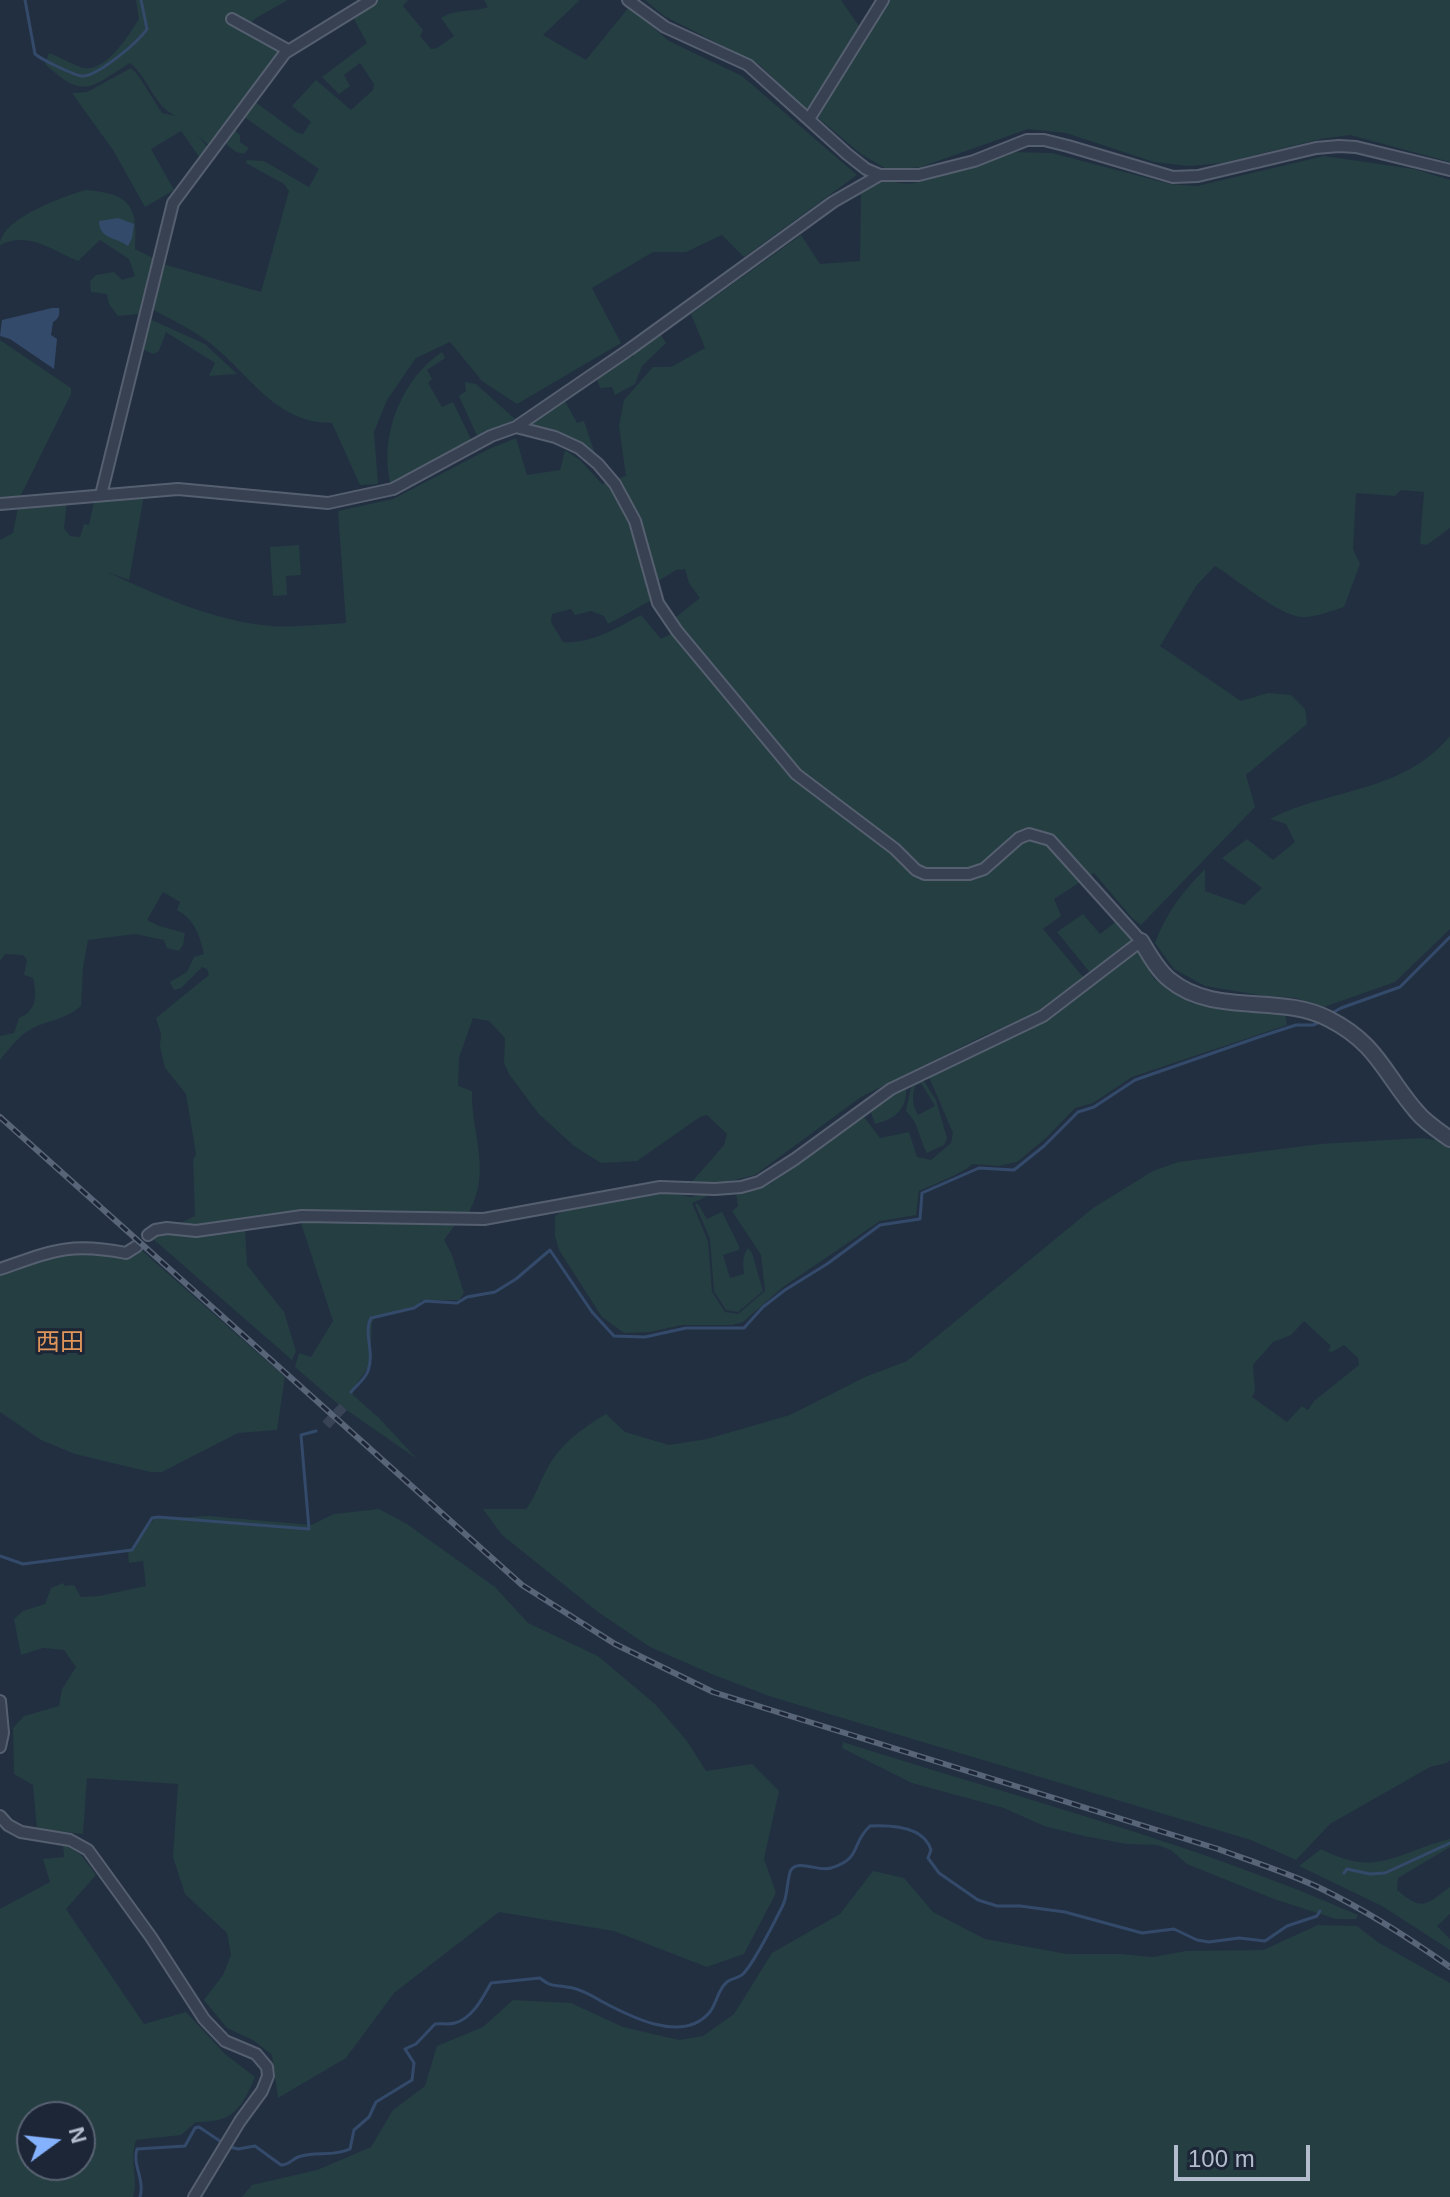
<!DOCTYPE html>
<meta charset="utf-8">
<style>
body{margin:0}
#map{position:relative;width:1450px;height:2197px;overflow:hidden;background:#222f41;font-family:Helvetica,sans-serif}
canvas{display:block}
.north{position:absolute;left:16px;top:2101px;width:80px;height:80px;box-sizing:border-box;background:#1c2636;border:2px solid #586272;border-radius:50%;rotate:75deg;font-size:22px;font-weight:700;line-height:32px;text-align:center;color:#b3bccc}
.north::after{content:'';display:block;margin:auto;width:28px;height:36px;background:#85b2ff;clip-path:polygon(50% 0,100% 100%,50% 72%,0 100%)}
.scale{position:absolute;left:1174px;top:2145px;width:136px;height:36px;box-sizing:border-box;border:4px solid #b3bccc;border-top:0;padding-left:10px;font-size:24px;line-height:28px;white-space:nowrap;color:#b3bccc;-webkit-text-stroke:6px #1c2636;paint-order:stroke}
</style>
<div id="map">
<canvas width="1450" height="2197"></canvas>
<div class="north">N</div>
<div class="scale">100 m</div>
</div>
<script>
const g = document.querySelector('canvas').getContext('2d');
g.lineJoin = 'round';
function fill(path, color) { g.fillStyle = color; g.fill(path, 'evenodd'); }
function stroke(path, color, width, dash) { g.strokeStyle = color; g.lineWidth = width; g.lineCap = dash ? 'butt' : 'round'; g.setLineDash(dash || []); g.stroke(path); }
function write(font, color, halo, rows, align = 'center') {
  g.font = font + ' Helvetica,"Noto Sans JP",sans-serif'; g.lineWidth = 6; g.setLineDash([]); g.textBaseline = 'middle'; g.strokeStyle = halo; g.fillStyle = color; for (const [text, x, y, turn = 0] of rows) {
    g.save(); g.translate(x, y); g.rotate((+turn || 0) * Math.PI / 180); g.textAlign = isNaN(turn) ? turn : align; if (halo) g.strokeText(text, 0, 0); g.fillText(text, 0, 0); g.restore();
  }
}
fill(new Path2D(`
 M136,0H288L256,18L245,28L280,49L281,53L209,146L197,134L208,148L200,158L181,131L151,149L174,190L145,207L113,150L72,93L87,92L131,68L138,75L162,113L176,116C152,105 149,78 130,63C90,88 84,100 45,64L49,53C60,57 73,65 84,68C106,72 129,35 139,19Z
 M365,0H408L403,6L423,30L420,36L431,49L437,48L454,36L441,18C456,8 472,13 488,7L484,0H580L543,35L586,60L629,7L669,41L742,76L857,175L744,257L722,235L686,252H653L592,288L621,343L517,404L482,381L450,342L416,358L387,400L374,432L378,484L360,485L332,423C273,423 248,371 206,340C189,328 170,319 152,309L163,264L261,292L289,191L284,184L246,163L247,160L264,161L309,187L319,169L244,117L234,130L240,135V142L249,148L244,154L236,152L222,141L254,101L296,132L303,134L311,122L292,106L316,80L351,110L373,90L374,84L360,63L344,75L350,86L339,94L322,77L367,43L353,17Z
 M645,0H841L859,26L808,113L760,65L664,16Z
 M888,0H1450V162L1350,135L1321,139L1222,163L1189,166L1154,162L1066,133L1028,129L921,167L888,170L861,154L817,117Z
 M1009,152L1052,153L1170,184L1197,186L1324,156L1414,169L1450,180V528L1427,545L1420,544L1424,492L1401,490L1395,496L1356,493L1353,549L1360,564L1344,607C1331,611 1314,618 1301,617C1279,615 1236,579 1215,566L1196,586L1160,646L1241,701L1268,693L1291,695L1305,709L1307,724L1246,775L1255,807L1141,925L1132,918L1094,873L1054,899L1061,916L1043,929L1083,977L1039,1012L983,1036L861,1097L755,1175L714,1185L690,1184L724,1145L727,1134L707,1115L700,1117L637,1161L601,1163L574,1146L538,1113L509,1074L504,1063L505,1038L489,1021L473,1018L459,1058L458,1086L472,1091C471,1135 492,1170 469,1212L277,1213L187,1226L176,1225L195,1216L193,1160L196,1154L186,1094L165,1068L160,1047L161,1034L156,1018L209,975L207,969L202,967L181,988L174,990L170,982L187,972L194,957L204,954C199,934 195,920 177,910L180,902L163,892L147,920L159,926L185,933L183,945L179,951L167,948L164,940L135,934L88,940L83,968L81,1006C67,1019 49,1020 33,1028C19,1035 10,1048 0,1060V1036L14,1033L19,1018C37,1011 37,995 33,978L24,975L27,960L23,955L5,954L0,961V540L13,533L18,507L67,501L64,528L70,536L80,537L84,524L89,525L94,501L144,495L129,580L107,572C159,596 214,621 271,626C296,628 322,624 346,623L338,511L393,499L489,449L516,438L527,475L560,470L565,450L580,460L602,484L626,476L619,426L624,400L653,367H671L705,348L691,314L801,235L820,264L860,261L861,193C893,170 892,189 919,182C950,175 980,162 1009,152ZM685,569L689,583L700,598L675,618L678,630L661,639L641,615C616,628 592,644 563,642L551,622L552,614L571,609L575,615L591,611L604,616L608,624L650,601L655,583L676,570Z
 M86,190C131,194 138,206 135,249L153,258L139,314L118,316L109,304L107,294L91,292L90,281L96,275L114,272L122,280L135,276L129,259L100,240L78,261C51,250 29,231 0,245C0,219 64,196 86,190Z
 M147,318L205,344L237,374L209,376L215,363L166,332L159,351L153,354L140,348Z
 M660,333L666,343L642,366L635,384L615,395L612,387L600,388L597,379L625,358L633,357L634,351Z
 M0,340L71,388V394L21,495L11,500L0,499Z
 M442,352L445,358L427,370L432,379L428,383L442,407L453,402L472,441L391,486C378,438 401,379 442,352Z
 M465,382L476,384L515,419L478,438L459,396L466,391Z
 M565,401L577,423L584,421L594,451L592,453L573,438L530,425V423Z
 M299,545L301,575L286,576L287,595L273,596L270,547Z
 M1450,736V929L1395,982L1321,1008L1296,998L1265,996L1205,986L1174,969L1155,943C1166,913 1183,891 1205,869V891L1244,905L1262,888L1222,858L1247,839L1273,860L1295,842L1286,824L1270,819C1330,788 1403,793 1450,736Z
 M1083,914L1100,934L1118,920L1129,932L1132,946L1092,975L1057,932Z
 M1138,950L1154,979L1193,1004L1285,1013L1287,1025L1132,1077L1093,1103L1075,1108L1046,1138L1017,1162L998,1166L972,1164C966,1172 932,1185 919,1191L916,1215L880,1221L783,1287L743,1322L732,1325H682L650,1332L624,1333L602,1317L559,1250L555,1236V1216L566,1209L661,1191L691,1197L706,1193V1197L692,1203L708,1241L712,1292L725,1312L738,1314L765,1291L761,1255L732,1211L738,1206L736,1192L770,1184L864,1117L880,1138L909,1132L917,1157L931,1160L951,1143L953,1133L929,1077L987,1046L1044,1021Z
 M922,1078L936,1100L947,1138L944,1145L927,1153C918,1136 920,1125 906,1111L912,1082ZM921,1083L935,1106L918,1115C912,1105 912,1097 915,1086Z
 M906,1086C908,1108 896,1119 875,1124L869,1107Z
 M1422,1138L1441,1141L1450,1148V1760L1447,1763L1430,1767L1330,1824L1296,1860L1251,1840L772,1697L714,1675L650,1647L598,1612L502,1535L483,1509H526C536,1496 539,1483 547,1469C561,1443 581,1429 606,1414L625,1432L669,1445L707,1439L790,1415L865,1377L907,1361L1093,1208L1153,1171L1178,1162L1320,1144ZM1304,1321L1331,1346L1328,1351L1332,1352L1344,1345L1358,1358L1359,1365L1314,1401L1308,1410L1302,1406L1287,1422L1252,1397L1255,1391L1253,1365L1273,1342L1291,1335Z
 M695,1204H698L707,1219L722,1212L739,1246V1250L723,1255L730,1278L744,1274C743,1264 742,1256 748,1248L752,1253L763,1291L738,1312L726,1310L714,1291L710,1239Z
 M300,1220L455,1225L444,1240L452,1255L464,1293L459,1300H421L418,1306L377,1316L372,1322L370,1365L352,1390L353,1395L379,1418L417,1459L338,1404L295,1367L299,1353L311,1357L333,1321Z
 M245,1228L247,1265L284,1312L296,1351L292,1360L152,1238L159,1233L195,1235Z
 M139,1248L285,1377L277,1430L238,1433L162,1472H150L75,1454L41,1440L0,1412V1271L73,1250Z
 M379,1509L407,1524L495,1587L528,1623L598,1656L655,1704L687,1741L706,1771L752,1764L779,1791L764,1859L776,1893L744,1954L707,1967L614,1931L499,1912L394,1993L346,2058L278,2098L272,2055L253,2040L227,2028L204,2000L223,1975L231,1955L227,1933L185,1894L173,1857L178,1784L87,1778L83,1834L37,1829L33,1785L14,1774L13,1728L24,1716L59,1706L62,1689L76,1667L64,1650L43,1648L21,1655L14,1619L23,1611L45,1604L51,1588L63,1583L65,1586L74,1585L81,1597L99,1596L146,1586L143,1561L129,1563L128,1553L154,1519L208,1516L311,1525L334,1514Z
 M843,1742C1015,1797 1192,1842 1358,1915L1356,1919H1336L1274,1899L1187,1864L1171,1850L1157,1845L1127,1844L1084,1836L1044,1826L1004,1808L912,1783L842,1748Z
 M1450,1839V1847L1398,1878L1397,1890C1423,1912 1425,1905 1450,1887V1914L1437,1926L1450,1939V1950L1382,1906L1299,1866L1321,1849C1377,1878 1395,1853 1450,1839Z
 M63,1844L81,1855L96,1875L66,1909L144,2024L186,2012L225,2054L255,2077C242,2108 233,2123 196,2122L181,2135L136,2140C129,2163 139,2179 133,2197H0V1909L50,1882L43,1859L64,1857ZM32,2117H80V2165H32Z
 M873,1871L904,1878L933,1912L985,1939L1067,1954H1121L1153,1957L1186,1951L1263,1950L1318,1925L1357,1926L1379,1943L1450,1983V2197H242L252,2185L317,2170L371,2147L393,2110L425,2086L437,2046L483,2027L513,2000L571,2003L623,2027L679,2040L703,2036L734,2014L772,1953L840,1914Z`), '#243e42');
fill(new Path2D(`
 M118,218L134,224L132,238L128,246C116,237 99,239 99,221Z
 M52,308H59C60,314 59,319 53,322L51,335L57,339L54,369L10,339L0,336L2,320Z`), '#344a6a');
stroke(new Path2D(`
 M25,0L35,54C42,60 72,74 81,76C96,78 138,42 147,29L141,0
 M1332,1013L1341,1008L1400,987L1450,937
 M351,1392C357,1385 365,1379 368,1371C375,1353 363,1332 371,1318L414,1308L425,1301L457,1303L467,1297L495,1292L516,1279L550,1250L592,1312L614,1336L645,1337L686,1328H744L763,1307L785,1290L827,1264L880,1225L920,1219L922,1193L979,1168L1014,1170L1044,1146L1078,1112L1094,1107L1135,1080L1259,1037L1296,1025H1313L1320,1022
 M0,1556L23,1564L132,1550L152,1518L158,1517L309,1529L301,1435L316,1431
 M1344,1873L1347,1869L1370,1874L1385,1873L1450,1843
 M230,2147L238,2149L255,2146L281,2165C289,2165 291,2160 298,2157C315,2151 333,2157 350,2149L354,2130L369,2117L376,2102L412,2080L414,2063L405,2049L416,2044L435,2024C441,2023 449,2025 455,2023C473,2018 483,1997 491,1983L540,1978C551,1987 554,1985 567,1987C579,1988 591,1995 601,2001C629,2016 682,2044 709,2013C717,2004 717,1990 727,1982C732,1978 739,1978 743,1974C753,1964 776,1919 783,1905C788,1895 787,1877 791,1870C798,1859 819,1872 831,1868C863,1858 850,1844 870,1826C891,1825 924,1826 931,1850L928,1858L939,1873L978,1900L997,1906H1020L1065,1912L1142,1933L1174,1929L1197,1940L1209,1942L1239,1938L1265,1941L1287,1926L1317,1916L1320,1911
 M140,2197C145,2179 132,2165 137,2149L185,2146L195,2128L199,2127L223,2143`), '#344a6a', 3);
stroke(new Path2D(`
 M326,1425L344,1406`), '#384456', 10, [10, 5]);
const minor = new Path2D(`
 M628,0L665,27L748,65L847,154L866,169L880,175H919L974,161L1027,140H1044L1068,146L1173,177L1198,176L1316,148L1339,146L1356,147L1450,170
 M232,19L288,50
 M809,119L883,0
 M101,495L173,203L285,53L371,0
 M0,504L178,489L328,503L393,489L491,436L516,427L630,349L833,202L880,175
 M148,1235L155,1230L167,1228L196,1231L302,1216L484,1219L660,1187L715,1189L741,1187L759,1182L795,1159L891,1089L1043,1016L1141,941L1050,840L1029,834L1019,838L984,869L969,874H925L916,870L895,849L796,774L677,631L658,603L635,521L615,484L598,464L579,448L555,437L516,427
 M0,1269C52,1251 69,1242 126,1253L137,1246
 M0,1701L3,1733L0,1747
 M0,1816L8,1825L21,1832L70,1840L88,1850L151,1937L204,2019L225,2041L256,2054L267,2067L268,2076L262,2091L240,2121L194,2197`);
const tertiary = new Path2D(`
 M1141,941C1149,954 1158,971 1170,980C1215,1017 1280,993 1329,1019C1378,1044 1384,1074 1417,1112C1426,1123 1439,1131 1450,1139`);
stroke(minor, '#555f6f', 14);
stroke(tertiary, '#555f6f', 18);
stroke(minor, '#374151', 10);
stroke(tertiary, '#374151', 14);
const rail = new Path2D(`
 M0,1117L522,1585L615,1644L713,1692L1218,1849C1253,1862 1289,1873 1322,1889C1367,1911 1409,1938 1450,1967`);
stroke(rail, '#586578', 6);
stroke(rail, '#1c2636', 3, [9]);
write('24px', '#e0965a', '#1c2636', [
 ["西田",60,1343]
]);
</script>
